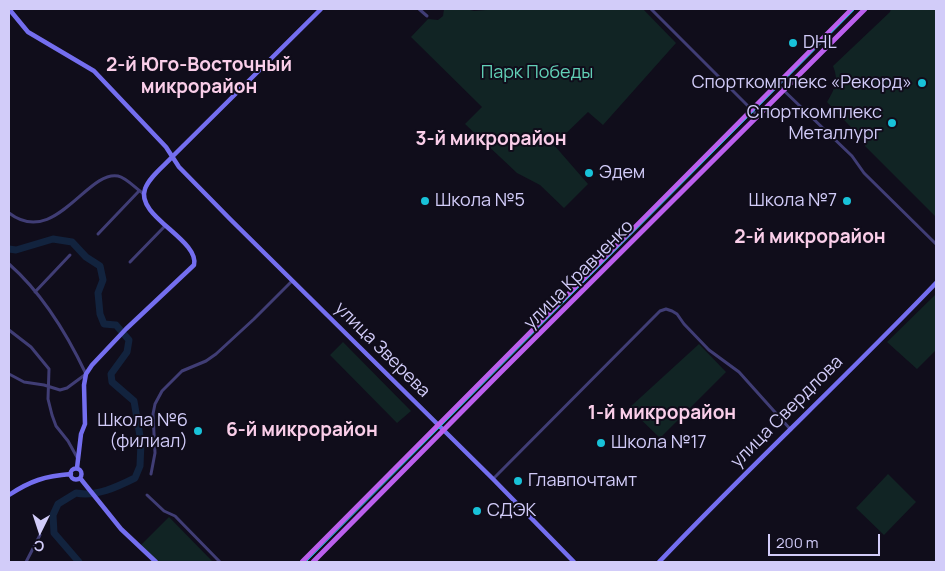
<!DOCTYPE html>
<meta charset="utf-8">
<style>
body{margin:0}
#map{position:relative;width:945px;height:571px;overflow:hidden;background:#100d1b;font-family:Manrope,sans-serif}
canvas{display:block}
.frame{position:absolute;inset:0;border:10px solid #d2ccf9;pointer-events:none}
.north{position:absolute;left:15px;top:506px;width:50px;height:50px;-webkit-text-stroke:4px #100d1b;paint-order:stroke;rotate:184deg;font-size:14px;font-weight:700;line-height:20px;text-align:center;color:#d2ccf9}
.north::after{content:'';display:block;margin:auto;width:18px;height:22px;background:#d2ccf9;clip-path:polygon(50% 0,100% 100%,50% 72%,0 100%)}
.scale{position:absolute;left:768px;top:534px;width:112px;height:22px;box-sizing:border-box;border:2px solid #d2ccf9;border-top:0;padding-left:6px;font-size:15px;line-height:18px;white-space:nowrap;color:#d2ccf9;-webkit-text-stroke:4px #100d1b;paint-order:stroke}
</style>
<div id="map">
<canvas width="945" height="571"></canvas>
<div class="frame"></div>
<div class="north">С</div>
<div class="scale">200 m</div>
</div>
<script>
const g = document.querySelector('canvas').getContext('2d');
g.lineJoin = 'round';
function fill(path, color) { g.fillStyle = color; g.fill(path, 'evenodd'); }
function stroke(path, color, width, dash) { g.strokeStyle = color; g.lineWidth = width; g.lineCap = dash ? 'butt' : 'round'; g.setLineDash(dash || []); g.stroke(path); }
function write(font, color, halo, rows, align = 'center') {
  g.font = font + ' Manrope,sans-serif'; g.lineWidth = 4; g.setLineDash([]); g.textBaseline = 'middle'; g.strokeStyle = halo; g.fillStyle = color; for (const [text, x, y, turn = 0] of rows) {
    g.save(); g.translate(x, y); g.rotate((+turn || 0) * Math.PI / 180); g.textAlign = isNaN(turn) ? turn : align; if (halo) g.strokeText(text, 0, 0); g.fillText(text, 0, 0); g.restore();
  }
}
fill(new Path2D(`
 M444,9H467L474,11L499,9H643L676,43L603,125L588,112L554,145L588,184L564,208L540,185L517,173L465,124L482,107L411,37L428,19L438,20L443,16Z
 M891,9H936V217L865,146L866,143L827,102C835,89 839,80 833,66L890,12Z
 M936,294V350L917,369L887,342Z
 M343,342L411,411L397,423L330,355Z
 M699,344L726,372L660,438L629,408Z
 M888,474L916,502L884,535L856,508Z
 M169,517L213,562H158L141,545Z`), '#112424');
stroke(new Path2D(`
 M9,249L16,250L53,239L72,242L86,257L100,266L103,280L98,293L100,314L104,324L116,325L129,340L127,352L111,374L112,382L134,401L141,442L140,466L135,478C117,487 96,497 76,493L58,504L53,515L54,533L79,562`), '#12233e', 7);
stroke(new Path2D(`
 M419,9L427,16
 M651,9L757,115
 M777,84L852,156L864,173L936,244
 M9,213C55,248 87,170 118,176C127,178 136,189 144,194
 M98,234L139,191
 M130,262L165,226
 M9,264C42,293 67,334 86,374L67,388L60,390L44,385L24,382L9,374
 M35,292L70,255
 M9,330L31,347L49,369L48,399L52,415L56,426L68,441L78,459
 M151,474L155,453L153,414L155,404L162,391L182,371L206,361L216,354L254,319L292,281
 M493,479L654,317L660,311L666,309L672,311L677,314L684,324L709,350L739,372L791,430
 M147,495L164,511L175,516L220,562
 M26,562L40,535`), '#403d75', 3);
stroke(new Path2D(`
 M9,9L28,32L94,71L166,147L179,167L230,219L493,479L574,562
 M77,468L81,434L85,424L84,385L86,374L92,365L126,329L194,265C200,240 135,216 145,189C149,177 164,166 172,157L321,9
 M70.5 474a5.5 5.5 0 1 1 11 0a5.5 5.5 0 1 1-11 0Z
 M80,478L121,529L156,562
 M9,495C30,481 45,476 71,474
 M659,562C749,467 845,378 936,283`), '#746eef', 4.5);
stroke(new Path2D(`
 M302,562L852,9
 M313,562L499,374L865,9`), '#bb5fed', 5);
stroke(new Path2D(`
 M306,562L855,9`), '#18c2d9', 1);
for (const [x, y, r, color] of [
 [793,43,5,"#18c2d9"],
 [922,83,5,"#18c2d9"],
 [892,123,5,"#18c2d9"],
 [589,173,5,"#18c2d9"],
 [425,201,5,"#18c2d9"],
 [847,201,5,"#18c2d9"],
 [198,431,5,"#18c2d9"],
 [601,443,5,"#18c2d9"],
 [518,481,5,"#18c2d9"],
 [477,511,5,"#18c2d9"]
]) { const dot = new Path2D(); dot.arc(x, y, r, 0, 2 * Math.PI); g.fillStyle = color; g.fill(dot); stroke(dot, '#100d1b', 2); }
write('18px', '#d2ccf9', '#100d1b', [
 ["DHL",803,43],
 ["Спорткомплекс «Рекорд»",912,83,"right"],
 ["Спорткомплекс",882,113,"right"],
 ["Металлург",882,134,"right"],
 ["Эдем",599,173],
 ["Школа №5",435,201],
 ["Школа №7",837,201,"right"],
 ["Школа №6",188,421,"right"],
 ["(филиал)",188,442,"right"],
 ["Школа №17",611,443],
 ["Главпочтамт",528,481],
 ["СДЭК",487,511]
], 'left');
write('18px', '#62d0b7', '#100d1b', [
 ["Парк Победы",537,73]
]);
write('18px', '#d2ccf9', '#100d1b', [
 ["улица Кравченко",579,275,-45],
 ["улица Зверева",382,350,45],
 ["улица Свердлова",787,412,-45]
]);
write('bold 19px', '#facee9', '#100d1b', [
 ["2-й Юго-Восточный",199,66],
 ["микрорайон",199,88],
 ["3-й микрорайон",491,140],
 ["2-й микрорайон",810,238],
 ["1-й микрорайон",662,414],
 ["6-й микрорайон",302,431]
]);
</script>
